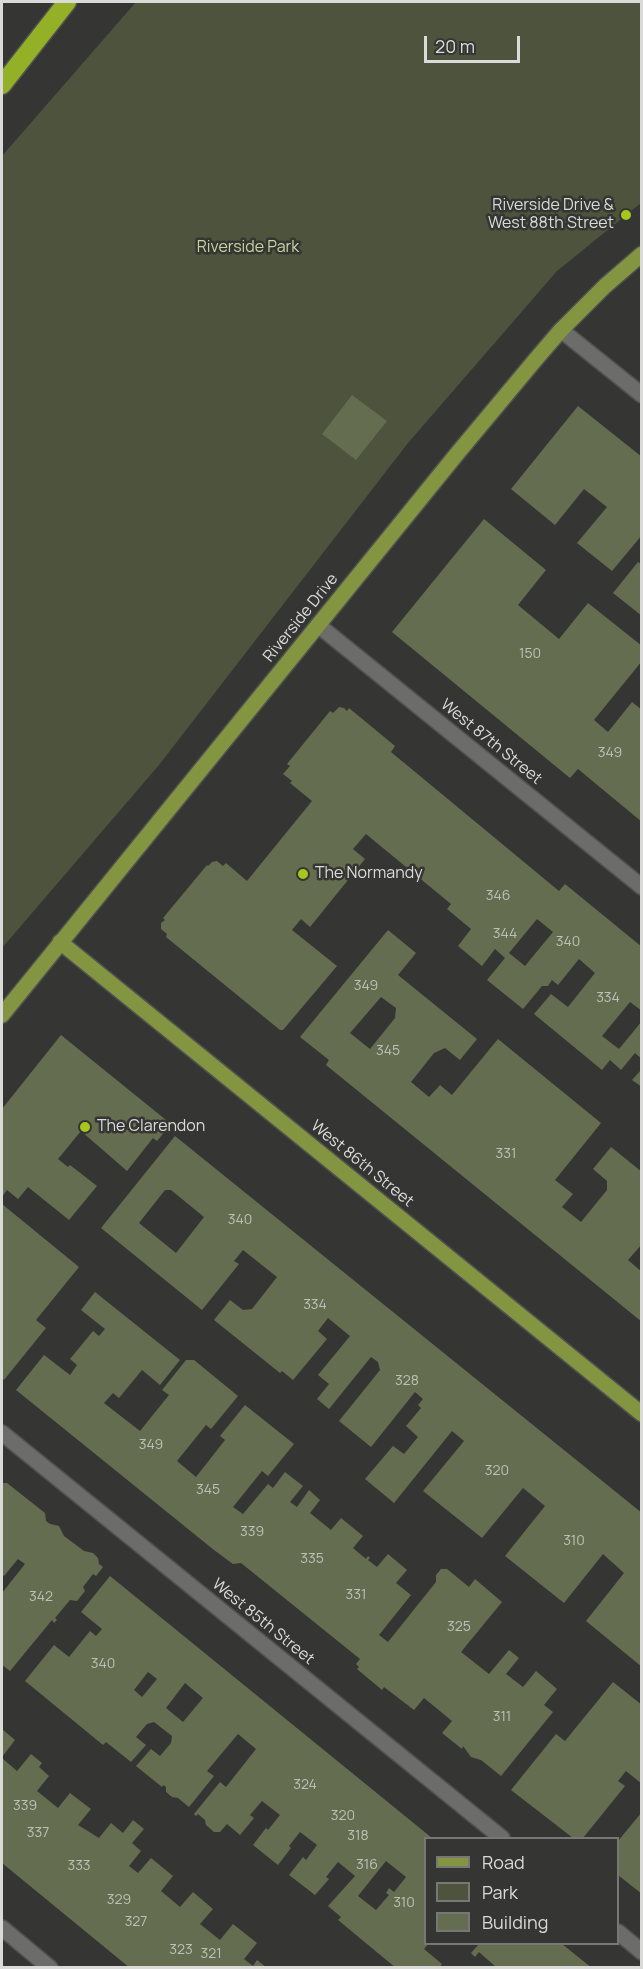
<!DOCTYPE html>
<style>
body{margin:0}
#map{position:relative;width:643px;height:1969px;overflow:hidden;background:#353633;font-family:Manrope,sans-serif}
canvas{display:block}
.frame{position:absolute;inset:0;border:3px solid #dadbd9;pointer-events:none}
.legend{position:absolute;left:424px;top:1837px;width:195px;height:108px;box-sizing:border-box;background:#353633;border:2px solid #777875;margin:0;padding:8px 10px;list-style:none;font-size:18px;color:#dadbd9}
.legend li{display:flex;align-items:center;gap:12px;height:30px}
.legend b{width:30px;border:2px solid #777875}
.scale{position:absolute;left:424px;top:36px;width:96px;height:27px;box-sizing:border-box;border:3px solid #dadbd9;border-top:0;padding-left:8px;font-size:18px;line-height:21px;white-space:nowrap;color:#dadbd9;-webkit-text-stroke:4px #353633;paint-order:stroke}
</style>
<div id="map">
<canvas width="643" height="1969"></canvas>
<div class="frame"></div>
<ul class="legend">
<li><b style="height:8px;background:#849542"></b>Road</li>
<li><b style="height:16px;background:#4d533c"></b>Park</li>
<li><b style="height:16px;background:#656d50"></b>Building</li>
</ul>
<div class="scale">20 m</div>
</div>
<script>
const g = document.querySelector('canvas').getContext('2d');
g.lineJoin = 'round';
function fill(path, color) { g.fillStyle = color; g.fill(path, 'evenodd'); }
function stroke(path, color, width, dash) { g.strokeStyle = color; g.lineWidth = width; g.lineCap = dash ? 'butt' : 'round'; g.setLineDash(dash || []); g.stroke(path); }
function write(font, color, halo, rows, align = 'center') {
  g.font = font + ' Manrope,sans-serif'; g.lineWidth = 5; g.setLineDash([]); g.textBaseline = 'middle'; g.strokeStyle = halo; g.fillStyle = color; for (const [text, x, y, turn = 0] of rows) {
    g.save(); g.translate(x, y); g.rotate((+turn || 0) * Math.PI / 180); g.textAlign = isNaN(turn) ? turn : align; if (halo) g.strokeText(text, 0, 0); g.fillText(text, 0, 0); g.restore();
  }
}
fill(new Path2D(`
 M136,2H641V203L557,271L408,443L159,765L2,948V156Z`), '#4d533c');
fill(new Path2D(`
 M352,395L387,421L356,460L322,434Z
 M578,406L642,457V535L612,571L577,543L607,507L584,489L555,525L511,489Z
 M484,519L546,570L518,605L559,639L588,603L642,646V661L594,720L608,732L632,702L642,710V822L578,769L570,778L392,632Z
 M638,562L642,565V616L613,593Z
 M339,707L344,708L347,711L349,708L395,746L391,752L559,891L565,884L642,947V1011L630,1002L602,1036L619,1049L642,1021V1059L635,1053L621,1070L610,1060L602,1070L534,1014L551,994L568,1007L595,973L579,959L558,985L552,980L548,986H542L523,1009L487,980L505,958L495,949L482,966L458,946L471,929L447,909L451,904L366,834L353,849L365,859L310,927L301,919L292,930L337,966L283,1030H280L166,937L167,934L161,929V923L165,920L163,918L207,865L208,866L212,862L217,861L223,866L226,863L247,881L312,801L290,783L292,781L283,774L290,766L287,764L330,711L333,713ZM537,919L553,932L525,966L509,953Z
 M388,930L416,953L398,975L477,1039L460,1060L445,1048L434,1053L411,1082L429,1097L440,1085L452,1095L498,1039L601,1123L555,1180L573,1194L562,1207L581,1222L607,1190V1181L593,1169L611,1147L642,1172V1244L628,1260L642,1272V1322L326,1065L329,1060L300,1037ZM381,997L396,1008L395,1018L370,1049L350,1033Z
 M61,1035L171,1124L157,1141L153,1138L127,1171L81,1131L58,1159L68,1167L70,1165L97,1186L69,1220L28,1187L18,1199L7,1190L2,1197V1109Z
 M642,1069V1087L632,1080Z
 M175,1136L642,1513V1667L586,1621L624,1573L603,1554L564,1603L505,1556L545,1506L523,1488L482,1538L423,1491L464,1441L452,1431L394,1503L365,1479L393,1446L404,1454L418,1437L406,1426L421,1408L418,1405L423,1399L415,1392L371,1447L339,1421L380,1370L378,1362L371,1357L329,1409L317,1399L329,1384L318,1375L350,1336L328,1318L318,1331L327,1339L293,1380L282,1371L280,1373L214,1320L230,1300L243,1310L252,1309L277,1277L243,1250L234,1261L239,1264L202,1310L101,1228ZM165,1190H171L204,1217L176,1253L139,1223Z
 M2,1204L79,1267L36,1320L46,1328L4,1380L2,1378Z
 M95,1292L180,1360L160,1385L142,1370L119,1398L113,1393L104,1403L140,1431L169,1395L162,1390L186,1360H194L238,1396L211,1429L206,1425L177,1461L196,1477L225,1440L220,1436L245,1405L294,1444L268,1476L262,1471L233,1507L243,1514L268,1484L273,1488L285,1472L303,1486L290,1502L297,1507L309,1490L320,1500L310,1513L331,1530L341,1518L363,1536L353,1548L366,1559L368,1556L370,1558L368,1560L377,1567L388,1554L407,1570L396,1583L411,1595L379,1635L388,1642L436,1582V1575L441,1569H447L469,1587L475,1579L502,1602L461,1652L489,1674L509,1650L519,1658L506,1674L523,1687L536,1671L557,1689L544,1705L553,1712L501,1776L481,1760L471,1757L463,1746L462,1749L442,1733L452,1721L424,1698L414,1710L384,1687L382,1690L357,1669L359,1667L356,1664L360,1659L241,1563L233,1564L214,1550L16,1390L44,1355L70,1375L77,1365L70,1359L93,1331L99,1336L105,1329L81,1310Z
 M2,1483H7L45,1513L46,1521L50,1524L59,1526L64,1536L84,1551L93,1553L98,1558L99,1564L103,1567L96,1576L93,1574L83,1587L85,1591L77,1601L70,1600L55,1618L57,1620L54,1623L52,1620L10,1671L2,1665V1593L25,1564L18,1559L4,1576L2,1574Z
 M110,1576L432,1838H426V1944H428L424,1949L442,1964L439,1968H396L338,1920L341,1917L328,1906L355,1876L338,1862L326,1877L329,1879L315,1895L289,1875L303,1857L306,1860L317,1845L300,1832L289,1846L291,1848L278,1865L253,1845L266,1828L268,1830L280,1815L262,1801L250,1815L254,1818L240,1835L227,1824L220,1832H214L206,1825L205,1820L198,1814L196,1816L194,1814L220,1782L226,1787L256,1749L238,1734L207,1771L214,1776L189,1807L178,1798L172,1797L166,1792V1787L163,1785L162,1787L136,1766L151,1749L160,1756L171,1743L172,1736L154,1722L147,1724L136,1737L146,1745L131,1762L106,1742L103,1745L25,1681L54,1645L69,1657L90,1631L96,1636L102,1629L81,1612ZM148,1672L157,1679L142,1697L134,1690ZM185,1683L203,1698L183,1722L166,1708ZM386,1861L406,1877L394,1892L389,1888L386,1893L389,1895L376,1910L358,1896Z
 M613,1682L642,1705V1784L626,1771L618,1781L625,1786L583,1838H573L511,1790L556,1734L565,1741Z
 M2,1729L15,1740L2,1757Z
 M31,1754L42,1763L39,1767L49,1776L37,1791L58,1808L70,1793L91,1809L78,1825L99,1838L111,1823L123,1833L133,1820L144,1829L132,1843L141,1851L129,1866L138,1873L151,1858L173,1876L161,1891L180,1907L193,1892L213,1909L200,1924L220,1940L233,1924L257,1943L244,1959L253,1966L257,1960L267,1968H130L2,1863V1758L17,1771Z
 M642,1812V1894L618,1875V1841Z
 M479,1944H562L592,1968H497L479,1952L475,1957L471,1953Z`), '#656d50');
const minor = new Path2D(`
 M561,330L642,395
 M318,625L642,887
 M2,1433L502,1838
 M2,1928L50,1968
 M618,1932L642,1952`);
const major = new Path2D(`
 M60,942L642,1414
 M2,1015L456,455L536,359L561,330L605,286L642,254`);
const highway = new Path2D(`
 M2,85L67,2`);
stroke(minor, '#515250', 18);
stroke(major, '#515250', 18);
stroke(highway, '#515250', 21);
stroke(minor, '#6c6d6a', 15);
stroke(major, '#849542', 15);
stroke(highway, '#94b027', 18);
for (const [x, y, r, color] of [
 [626,215,6,"#a7c71e"],
 [303,874,6,"#a7c71e"],
 [85,1127,6,"#a7c71e"]
]) { const dot = new Path2D(); dot.arc(x, y, r, 0, 2 * Math.PI); g.fillStyle = color; g.fill(dot); stroke(dot, '#353633', 2); }
write('14px', '#bdc0b7', null, [
 ["150",530,654],
 ["349",610,753],
 ["346",498,896],
 ["344",505,934],
 ["340",568,942],
 ["349",366,986],
 ["334",608,998],
 ["345",388,1051],
 ["331",506,1154],
 ["340",240,1220],
 ["334",315,1305],
 ["328",407,1381],
 ["349",151,1445],
 ["320",497,1471],
 ["345",208,1490],
 ["339",252,1532],
 ["310",574,1541],
 ["335",312,1559],
 ["331",356,1595],
 ["342",41,1597],
 ["325",459,1627],
 ["340",103,1664],
 ["311",502,1717],
 ["324",305,1785],
 ["339",25,1806],
 ["320",343,1816],
 ["337",38,1833],
 ["318",358,1836],
 ["316",367,1865],
 ["333",79,1866],
 ["329",119,1900],
 ["310",404,1903],
 ["327",136,1922],
 ["323",181,1950],
 ["321",211,1954]
]);
write('16px', '#dadbd9', '#353633', [
 ["Riverside Drive &",614,206,"right"],
 ["West 88th Street",614,224,"right"],
 ["The Normandy",315,874],
 ["The Clarendon",97,1127]
], 'left');
write('16px', '#c5d59d', '#353633', [
 ["Riverside Park",248,248]
]);
write('16px', '#dadbd9', '#353633', [
 ["Riverside Drive",301,618,-51],
 ["West 87th Street",491,742,39],
 ["West 86th Street",362,1164,39],
 ["West 85th Street",263,1622,39]
]);
</script>
